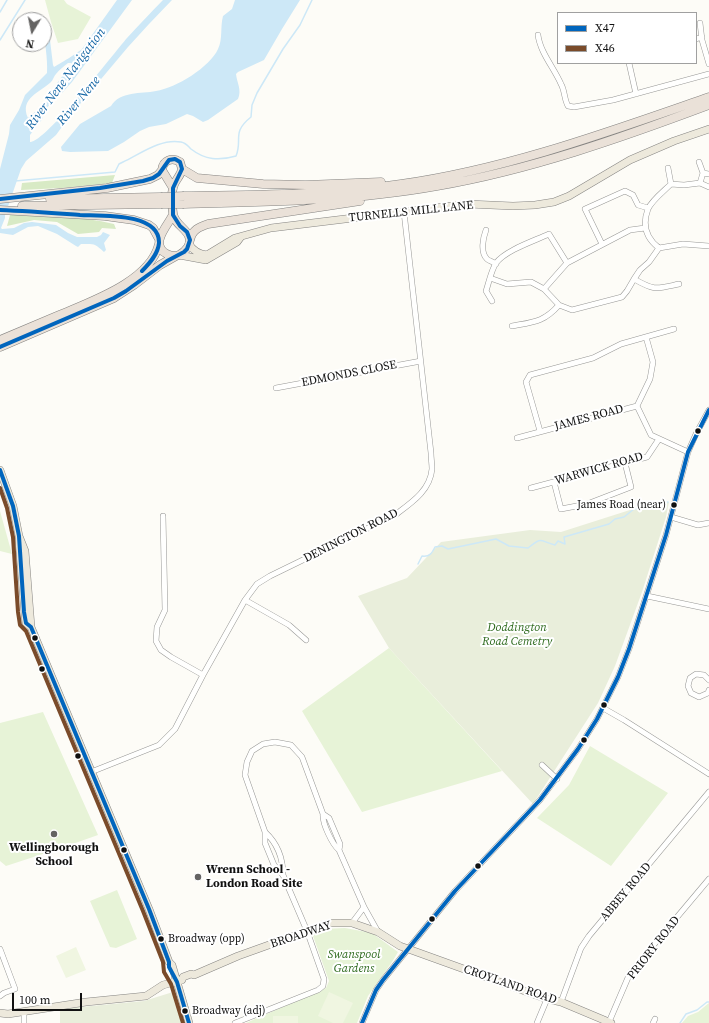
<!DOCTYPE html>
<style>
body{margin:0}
#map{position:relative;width:709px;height:1023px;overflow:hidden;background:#fdfcf7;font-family:"Source Serif 4",serif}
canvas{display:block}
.legend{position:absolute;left:557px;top:12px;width:140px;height:52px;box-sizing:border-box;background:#fff;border:1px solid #a0a0a0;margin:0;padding:5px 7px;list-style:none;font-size:12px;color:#111}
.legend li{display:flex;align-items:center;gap:8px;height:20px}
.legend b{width:20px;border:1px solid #a0a0a0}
.north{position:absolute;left:12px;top:12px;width:40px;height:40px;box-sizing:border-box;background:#fff;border:1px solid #a0a0a0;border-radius:50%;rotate:190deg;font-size:11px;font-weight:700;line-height:16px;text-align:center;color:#111}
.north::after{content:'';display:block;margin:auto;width:14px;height:18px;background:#646362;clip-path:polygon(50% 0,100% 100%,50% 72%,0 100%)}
.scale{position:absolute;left:12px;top:993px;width:70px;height:18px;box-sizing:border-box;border:2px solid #111;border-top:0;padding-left:5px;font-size:12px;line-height:14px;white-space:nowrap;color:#111;-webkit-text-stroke:3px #fff;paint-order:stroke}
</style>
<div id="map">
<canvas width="709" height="1023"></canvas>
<ul class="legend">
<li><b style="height:5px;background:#0065bd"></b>X47</li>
<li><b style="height:5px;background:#7a4b2a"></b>X46</li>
</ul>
<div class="north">N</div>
<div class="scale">100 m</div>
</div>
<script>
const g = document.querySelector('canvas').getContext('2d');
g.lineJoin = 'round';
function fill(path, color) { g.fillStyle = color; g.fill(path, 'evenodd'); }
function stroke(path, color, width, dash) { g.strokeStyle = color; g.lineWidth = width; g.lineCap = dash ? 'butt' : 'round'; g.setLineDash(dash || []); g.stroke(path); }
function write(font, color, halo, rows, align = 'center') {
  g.font = font + ' "Source Serif 4",serif'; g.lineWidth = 4; g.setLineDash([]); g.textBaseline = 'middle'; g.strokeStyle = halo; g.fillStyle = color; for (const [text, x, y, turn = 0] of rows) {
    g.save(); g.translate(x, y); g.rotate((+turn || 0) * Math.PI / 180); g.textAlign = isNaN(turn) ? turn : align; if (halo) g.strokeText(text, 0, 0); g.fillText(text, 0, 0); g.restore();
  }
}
fill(new Path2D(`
 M45,0H64L67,4L91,17L78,39L58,43L51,22Z
 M0,511L12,554L0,551Z
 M389,648L502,771L362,812L302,711Z
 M43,712L98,835L64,847L6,866L0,861V723Z
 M590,746L668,793L611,866L537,818L569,785Z
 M117,890L137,939L116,948L110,947L90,901Z
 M345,928L372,933L398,952L392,962L368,996L357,1023H246L326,988L329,981L312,933L322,929Z
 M709,1003V1023H682L688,1016L698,1012Z`), '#e7f3d7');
fill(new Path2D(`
 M115,175L112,183L62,188L21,190L22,183Z
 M10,215C45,215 80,216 114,224L116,229L102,228L99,232L78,234L57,222L34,220L7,226Z`), '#d8eac5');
fill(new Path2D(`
 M669,502L666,517L642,592L615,666L598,703L533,804L389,648L358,596L407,578L441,542L530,530L561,532L633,509Z
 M173,992L183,1023H60V1009L144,1001Z`), '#e9eedb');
fill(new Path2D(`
 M76,947L86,970L66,978L56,956Z
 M329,992L353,1003L343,1023H333L318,1016Z
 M273,1016H298V1023H273Z`), '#f0f6e1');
fill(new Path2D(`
 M117,0H132L72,82L62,93H58L41,116L43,118L30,135V142C45,143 114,53 127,38C139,25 151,12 163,0H172L149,24L128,47L70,116L56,135L26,161L21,169L5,215V218L1,228L2,229L14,228L24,223L32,222L56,225L68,233L77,237H97L101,235L103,232L110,235L104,243L106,250L104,252C94,243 95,244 81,244L78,247L76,246L57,234L38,226L28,227L13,235L0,233V169L9,134L10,125L19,110L25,95L47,73C48,57 44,42 44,26L50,40L53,65L54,67C58,65 79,52 82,49ZM68,63H71V65L54,87L55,91L38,114L35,112L28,118C19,98 41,92 51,82C53,80 54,76 56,74C59,70 64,66 68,63Z
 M235,0H300L282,29L264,60L238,72L236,74C237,83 242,90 238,99L208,120L203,122L193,116L187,114L166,124L149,127L140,131L124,142L108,151L70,152L62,151L61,147L80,124L111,106C120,91 141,94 156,91C176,88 210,67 218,49C223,39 220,27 223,16L232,9Z`), '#cde8f7');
stroke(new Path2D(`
 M0,12L7,0
 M0,40L25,0
 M15,181L115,172L119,164L123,162C140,154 161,138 181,142C186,143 188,146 191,149C205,160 219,161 236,156C243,139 231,133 251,117L252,105L257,93L283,49L300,25L312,0
 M418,564L422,556C430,557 432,553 435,547L442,546L448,549L496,539L509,546L528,548C543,536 539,541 555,545L558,541L565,544L564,537L609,524L615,519L624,517L634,509L668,502
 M680,1023L686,1014L697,1010L707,1002H709`), '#cde8f7', 1.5);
const minor = new Path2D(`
 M700,23L702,40L709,64
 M538,35C540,52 554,68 561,84C565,91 564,99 568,106L574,107L613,100L709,74
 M696,39L702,37
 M629,63L636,94
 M699,162L703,173L700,183
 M668,168L671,184
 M703,173L709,174
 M486,230C483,238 480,252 487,259C489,261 494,262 496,264
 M602,244L585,209L625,191L633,195L638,205L648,208
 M659,248C646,238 642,225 648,209C652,200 664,191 671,184L684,185L700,183L709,187
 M490,278L507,284L531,282L544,289L559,305L572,310L622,297L627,291L634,279L640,270L649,262L659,248L683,244L709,246
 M634,279C655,291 656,289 679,284
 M544,289L567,263
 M492,301L486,291C489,282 491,271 496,263C506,250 534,241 549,234L567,263L630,230L645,228
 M512,326C534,322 544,322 559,305
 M276,388L421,361
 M637,406L650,379L653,362L646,337
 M540,431L526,382L530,375L593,358L621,344L674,329
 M517,438L637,406L651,435L688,452
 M554,482L561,509L587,504L631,487L625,463
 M531,488L647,457L659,439
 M163,516L165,610L157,627L156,641L161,650L171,657L203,675
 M671,517L698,525L709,523
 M647,596L709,609
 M245,600L289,625L306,640
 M709,680L704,675L696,674L690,678L688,686L691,693L699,697L708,693L709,690
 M603,708L624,720L709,774
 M542,765L557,779
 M91,772L159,745L175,729L203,675L245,600L257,584L270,576L395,515C411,503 430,491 432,469C432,464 431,458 431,453L404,212
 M323,814L329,818L340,844L339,850
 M265,832C278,844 283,858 283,875
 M364,907L378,932
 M0,949L15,989L4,993L0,996
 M561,1002L581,948L589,936L709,792
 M24,1011V1023
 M609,1022L630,973L709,879
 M235,1023L318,990L323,986L324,979L307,931L283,875L274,865L265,843V832L245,775L247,762L252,751L263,744L275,742L291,745L302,757L323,814C322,823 332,844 339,850L364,907L352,923
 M362,1023L376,990L383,980L455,891L540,800L578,749L597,719L618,677L629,649L666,535L688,452L696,434L709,410
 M537,1023L547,999
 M653,1023L655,1019`);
const major = new Path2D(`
 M189,244C193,251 199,254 207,255L235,238L271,228L468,204L513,206L535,205L554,202L569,196L630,160L674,141L709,129
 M179,255L206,260L237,242L240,238
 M0,470L13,506L19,536L25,551L31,627L149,909L169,962L172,965L189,1023
 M19,540L25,615L26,623L31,627
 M0,1013L8,1014L86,1002L146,996L163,985L182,980L183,977L191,974L194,975L238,956L330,923H352L378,932L400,946L547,999L561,1002L611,1023`);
const highway = new Path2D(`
 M182,169L197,178L263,184L306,185L381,182
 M173,188L162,170C163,160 172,157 180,162L182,169C181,176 174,181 173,188C171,195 172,206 173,213C174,227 196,231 188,247C186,250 183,253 179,255C176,256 171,256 167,254C149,245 167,226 173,215
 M184,196C257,195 329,195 401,184C507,169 608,132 709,97
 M0,199L107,188L150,179L158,175L162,170
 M50,199L161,197
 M184,204C269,202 354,201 437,186C530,170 621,138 709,105
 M22,206L161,204
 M0,210L105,216L134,220L149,225L153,228L159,239
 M190,240C192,230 199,227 208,224L360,201
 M0,340C19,332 38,324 57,316C89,302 150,282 159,244
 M0,347L114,298L134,285L160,265L176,256`);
stroke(minor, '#979795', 6);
stroke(major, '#858482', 8);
stroke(highway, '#858482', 9);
stroke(minor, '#fffffe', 5);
stroke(major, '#ede9dc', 7);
stroke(highway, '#eae1d8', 8);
const highwayBridge = new Path2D(`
 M161,197L184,196
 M161,204H184`);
stroke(highwayBridge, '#858482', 9, []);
stroke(highwayBridge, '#eae1d8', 8);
stroke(new Path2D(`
 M0,199L100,188L143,181L153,178L159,174L169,160L175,159L180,162L182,169L173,188V215L180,226L187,232L190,240L187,249L184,252L167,261L126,291L114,298L0,347
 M0,210C27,211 53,213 80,215C100,216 160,212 159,243C158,254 150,263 142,271
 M0,470L13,506L19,536L24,612L26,623L31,627L149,909L169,962V967L177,982L189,1023
 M362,1023L376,990L383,980L455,891L540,800L578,749L597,719L618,677L629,649L666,535L688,452L709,410`), '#0065bd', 4);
stroke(new Path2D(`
 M0,488L7,508L13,537L18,612L20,625L26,631L143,911L163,962L164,972L171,984L183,1023`), '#7a4b2a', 4);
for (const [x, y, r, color] of [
 [698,431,3.5,"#111"],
 [674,505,3.5,"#111"],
 [35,638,3.5,"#111"],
 [42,669,3.5,"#111"],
 [604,705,3.5,"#111"],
 [584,740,3.5,"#111"],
 [78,756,3.5,"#111"],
 [54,834,4,"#646362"],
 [124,850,3.5,"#111"],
 [478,866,3.5,"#111"],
 [198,877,4,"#646362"],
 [432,919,3.5,"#111"],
 [161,939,3.5,"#111"],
 [185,1011,3.5,"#111"]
]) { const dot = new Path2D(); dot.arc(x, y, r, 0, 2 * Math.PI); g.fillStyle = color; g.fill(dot); stroke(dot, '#fff', 1.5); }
write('11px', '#111', '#fff', [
 ["James Road (near)",666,505,"right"],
 ["Broadway (opp)",168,939],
 ["Broadway (adj)",192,1011]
], 'left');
write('12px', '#111', '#fff', [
 ["TURNELLS MILL LANE",411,212,-6],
 ["EDMONDS CLOSE",349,374,-11],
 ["JAMES ROAD",589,418,-15],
 ["WARWICK ROAD",599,469,-16],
 ["DENINGTON ROAD",351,536,-27],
 ["ABBEY ROAD",626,892,-50],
 ["BROADWAY",301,935,-18],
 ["PRIORY ROAD",654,948,-52],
 ["CROYLAND ROAD",510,985,19]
]);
write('italic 12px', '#2f6b1f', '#fff', [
 ["Doddington",517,628],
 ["Road Cemetry",517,642],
 ["Swanspool",354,955],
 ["Gardens",354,969]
]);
write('bold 12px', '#111', '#fff', [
 ["Wellingborough",54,848],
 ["School",54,862],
 ["Wrenn School -",206,870,"left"],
 ["London Road Site",206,884,"left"]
]);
write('italic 13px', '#1768a6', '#fff', [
 ["River Nene Navigation",66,79,-53],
 ["River Nene",79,101,-50]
]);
</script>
